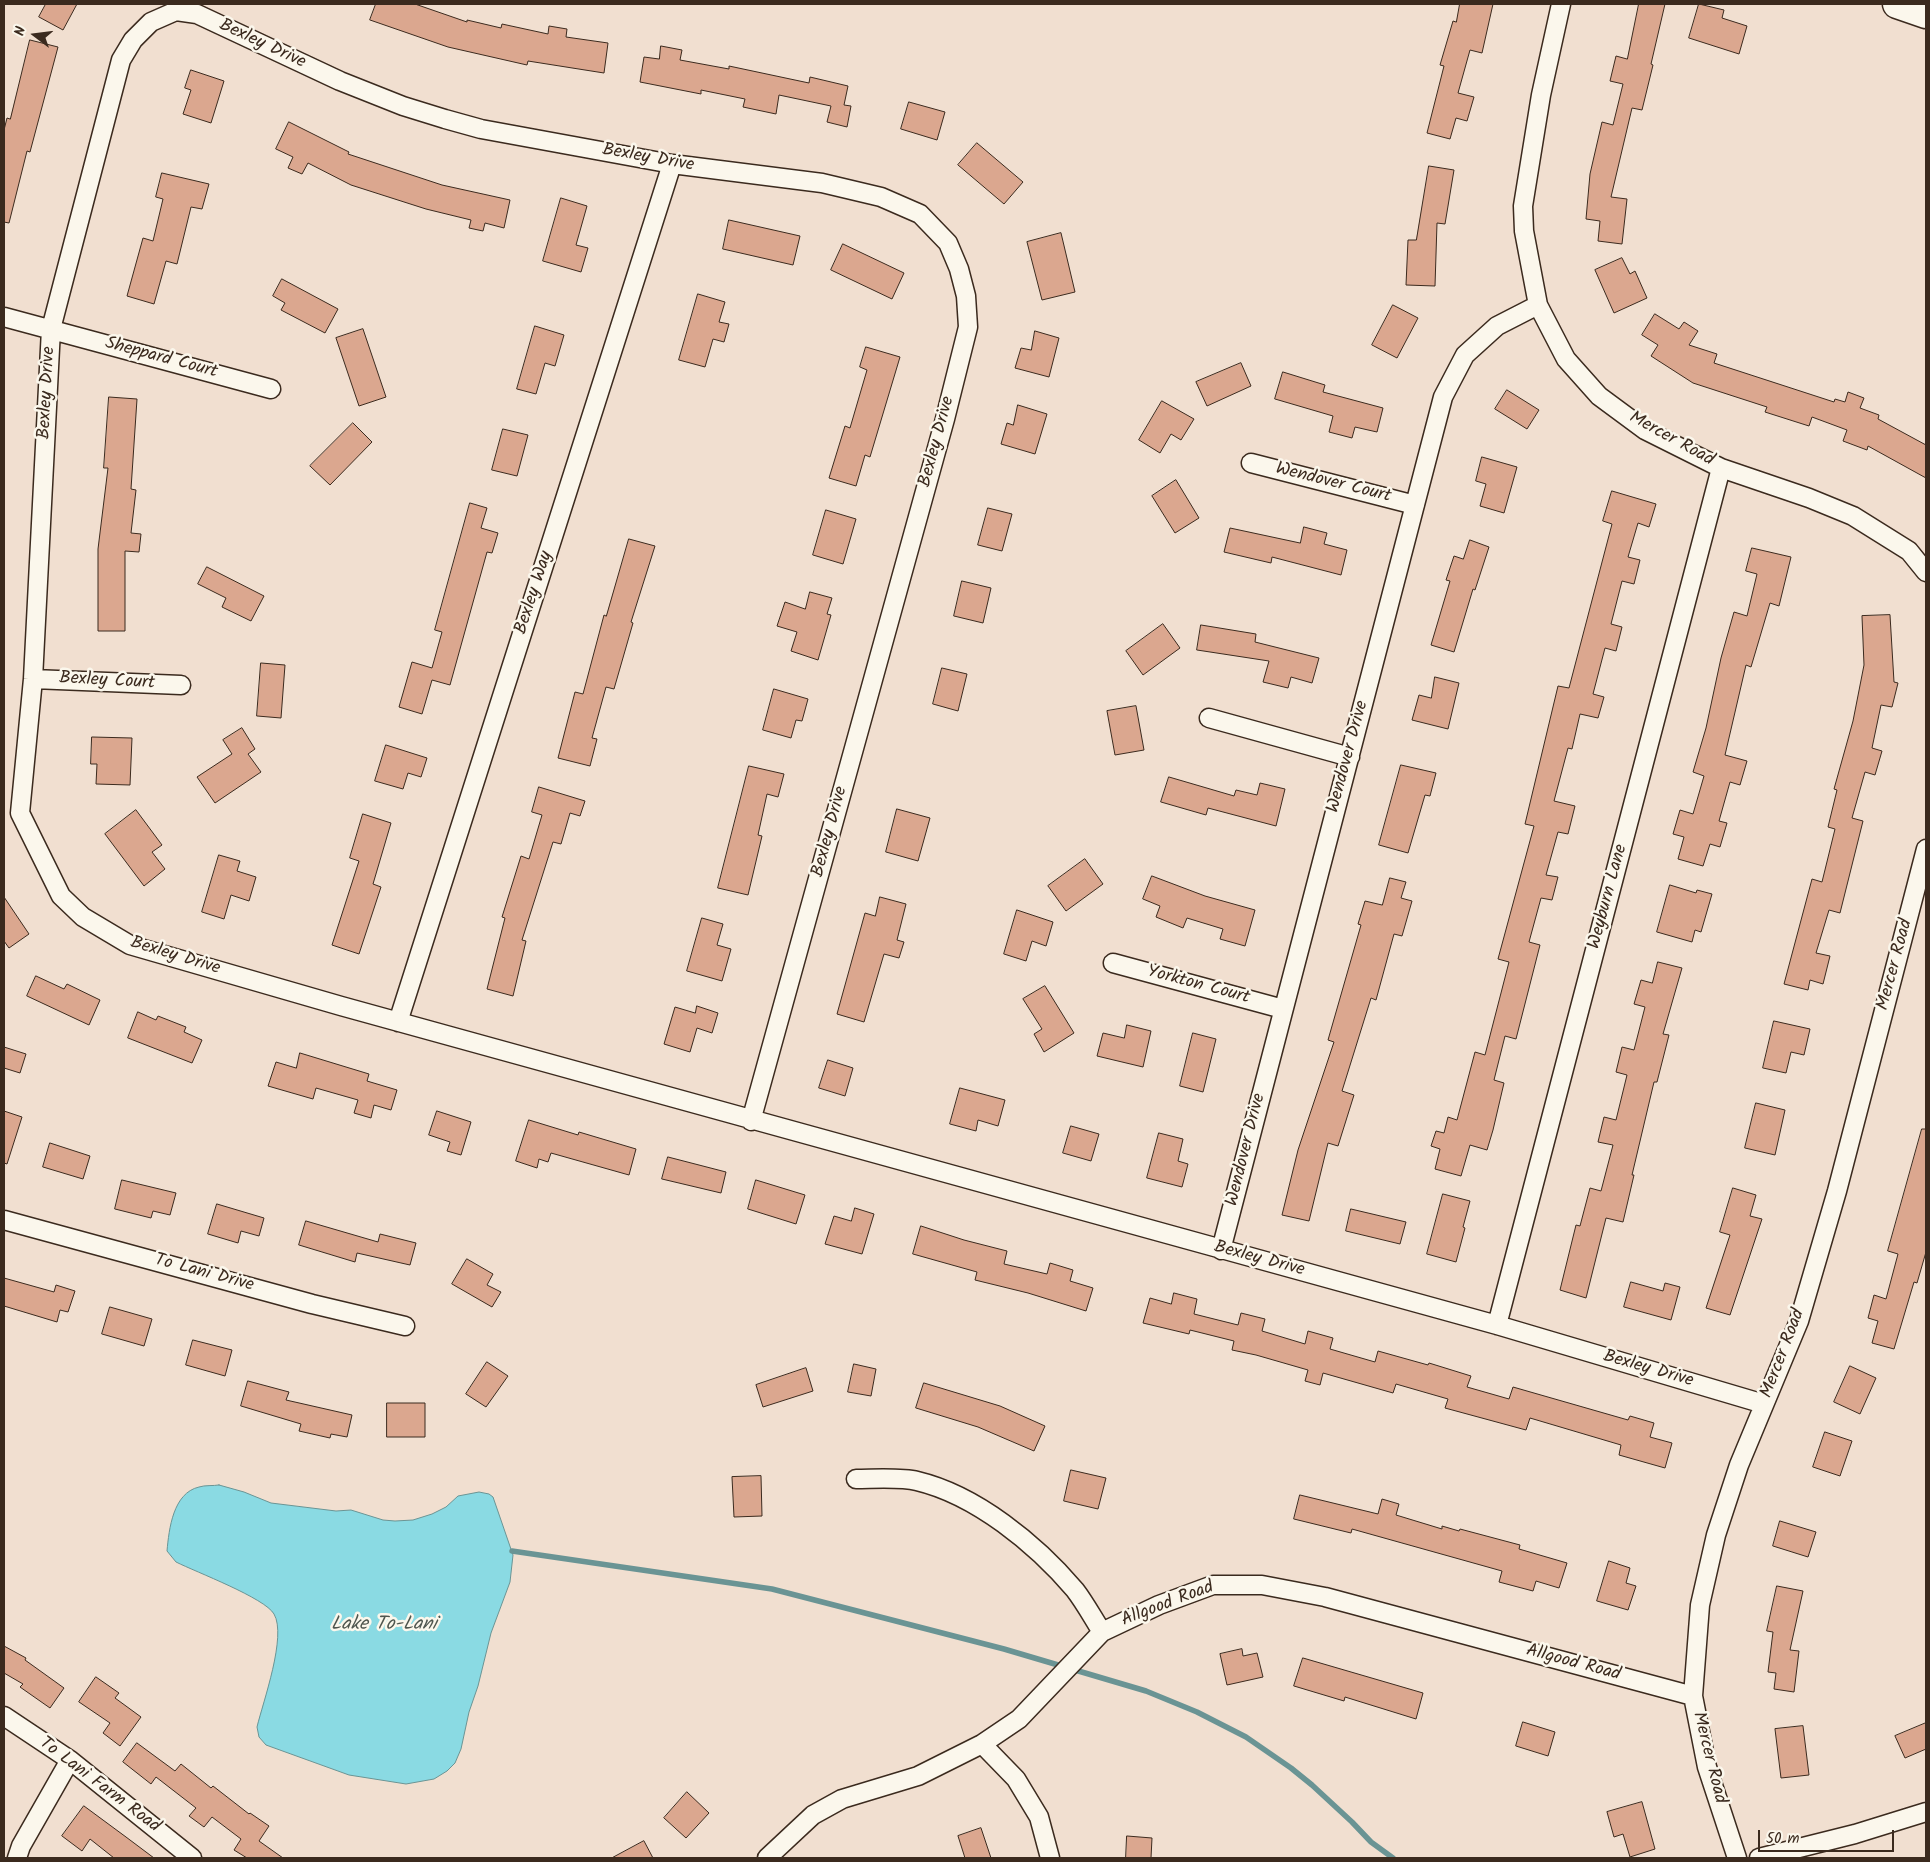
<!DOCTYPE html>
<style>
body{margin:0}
#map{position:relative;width:1930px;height:1862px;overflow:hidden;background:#f1dfd0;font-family:Kalam,sans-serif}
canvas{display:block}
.frame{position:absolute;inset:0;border:5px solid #3b2a1e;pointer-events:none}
.north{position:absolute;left:10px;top:10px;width:50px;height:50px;-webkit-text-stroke:4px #fbf7ec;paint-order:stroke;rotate:285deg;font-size:14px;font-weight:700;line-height:20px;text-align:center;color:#3b2a1e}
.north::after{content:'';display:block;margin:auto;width:18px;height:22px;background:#3b2a1e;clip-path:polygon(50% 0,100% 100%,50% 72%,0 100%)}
.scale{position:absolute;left:1758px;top:1830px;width:136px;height:22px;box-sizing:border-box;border:2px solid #3b2a1e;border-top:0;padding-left:6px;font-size:15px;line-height:18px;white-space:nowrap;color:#3b2a1e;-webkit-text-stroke:4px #fbf7ec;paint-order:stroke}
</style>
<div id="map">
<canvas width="1930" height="1862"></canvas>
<div class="frame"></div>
<div class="north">N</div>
<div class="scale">50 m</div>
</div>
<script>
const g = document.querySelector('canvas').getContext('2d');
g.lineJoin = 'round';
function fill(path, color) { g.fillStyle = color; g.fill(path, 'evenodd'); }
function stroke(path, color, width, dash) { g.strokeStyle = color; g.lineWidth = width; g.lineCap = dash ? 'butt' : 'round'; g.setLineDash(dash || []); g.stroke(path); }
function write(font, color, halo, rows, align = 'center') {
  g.font = font + ' Kalam,sans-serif'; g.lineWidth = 5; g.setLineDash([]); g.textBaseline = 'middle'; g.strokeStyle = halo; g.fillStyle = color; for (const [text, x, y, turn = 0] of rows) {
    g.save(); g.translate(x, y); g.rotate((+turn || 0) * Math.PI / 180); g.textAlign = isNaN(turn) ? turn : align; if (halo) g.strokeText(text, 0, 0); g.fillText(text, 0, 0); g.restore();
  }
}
const water = new Path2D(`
 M219,1485L244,1492L271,1503L336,1511L351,1510L383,1520L395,1521L413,1520L432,1514L446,1507L458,1496L479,1492L489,1494L493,1497L513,1555L510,1582L491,1633L478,1686L469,1712L461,1749L455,1763L447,1771L434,1779L406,1784L349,1775L266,1745L259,1737L257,1727C263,1702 287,1636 274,1614C265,1598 196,1572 176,1562L167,1551C169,1529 173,1493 199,1487C205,1485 213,1486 219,1485Z`);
fill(water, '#8adae3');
stroke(water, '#6a9494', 1);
stroke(new Path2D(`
 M512,1551L772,1589L1004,1649L1146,1691L1197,1712L1246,1737L1291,1768L1312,1785L1352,1822L1371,1842L1393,1858`), '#6a9494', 5.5);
const building = new Path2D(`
 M46,4H77L63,30L39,17Z
 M376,4H415L467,22V20L501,28L502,24L548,34L549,26L567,29L566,37L608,43L604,73L528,61L527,65L448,47L370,20Z
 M1460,4H1493L1482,53L1470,50L1458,93L1474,97L1467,121L1456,118L1450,139L1427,133L1444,66L1440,65L1453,21L1456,22Z
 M1639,4H1665L1651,64L1653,65L1642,110L1632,108L1611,197L1627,199L1622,244L1598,241L1600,221L1586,219L1590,174L1602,122L1613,125L1623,84L1610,81L1616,56L1627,59Z
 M1699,4L1724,10L1722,18L1747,26L1739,54L1689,38Z
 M30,40L58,47L30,152L27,151L9,223L4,222V130L7,118L10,119Z
 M661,46L682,50L680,60L729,69V66L809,83L810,77L848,86L844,105L851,106L847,127L827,122L831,106L779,95L776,114L743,107L745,99L701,90V94L640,82L644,57L659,59Z
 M191,70L224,81L211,123L183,114L191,90L185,88Z
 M909,102L945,112L937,140L901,129Z
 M289,122L349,152L348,154L442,185L510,200L504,228L485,223L483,231L469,228L471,220L426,209L351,185L308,163L302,174L288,168L293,157L276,149Z
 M977,143L1023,182L1004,204L958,165Z
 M1429,166L1454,170L1445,224L1437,223L1435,286L1406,285L1408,240H1416Z
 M162,173L209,184L202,209L191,207L177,264L166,261L154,304L127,296L143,238L153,241L163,199L156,197Z
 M561,198L587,206L576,245L588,248L581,272L543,261Z
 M729,220L800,236L793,265L723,249Z
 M1061,233L1075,292L1042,300L1027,242Z
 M843,244L904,273L892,299L831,270Z
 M1622,258L1630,274L1635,271L1647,298L1614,313L1595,270Z
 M282,279L338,309L325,333L281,310L285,303L273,296Z
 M698,294L725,302L719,322L729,324L724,342L713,339L705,367L679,360Z
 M1393,305L1418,318L1397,358L1372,345Z
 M1655,314L1679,329L1684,322L1698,331L1689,345L1717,354L1714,363L1834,402L1835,399L1845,402L1848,392L1864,398L1860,408L1879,415L1878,419L1926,445V478L1868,446L1867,450L1843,441L1847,430L1812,417L1809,426L1765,412L1767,407L1693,383L1651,356L1658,345L1642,335Z
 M535,326L564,335L555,366L545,363L536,394L517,389Z
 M363,329L386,397L359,406L336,338Z
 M1035,331L1059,338L1049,377L1015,368L1021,348L1031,350Z
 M866,347L900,357L870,457L865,455L856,486L829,478L845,426L850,428L867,370L860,367Z
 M1241,363L1251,386L1207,406L1196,382Z
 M1283,372L1325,385L1323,392L1383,408L1377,432L1355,427L1352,438L1329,432L1333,416L1275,399Z
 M1507,390L1539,410L1527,429L1495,409Z
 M109,397L137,399L131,489L136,490L131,533L141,534L139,552L125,551V631H98V549L108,468H104Z
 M1162,401L1194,419L1181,440L1171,434L1160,453L1139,440Z
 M1018,405L1047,414L1035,454L1001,444L1007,423L1013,425Z
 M353,423L372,442L330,485L310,466Z
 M503,429L528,435L517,476L492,470Z
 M1482,457L1517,467L1504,513L1480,506L1486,484L1476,481Z
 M1176,480L1199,518L1175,533L1152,496Z
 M1612,491L1656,504L1649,527L1638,523L1628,557L1640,560L1634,584L1622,581L1611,624L1622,627L1616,651L1605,648L1593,694L1604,697L1598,718L1580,714L1572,749L1568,748L1554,801L1575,806L1568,834L1558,832L1546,875L1558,877L1552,900L1541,898L1529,942L1540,945L1516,1039L1505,1036L1494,1080L1504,1083L1493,1130L1487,1150L1470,1145L1461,1176L1435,1169L1440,1149L1431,1146L1436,1131L1444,1133L1448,1117L1457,1120L1475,1052L1485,1055L1509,962L1498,959L1534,826L1525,824L1558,686L1569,688L1612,524L1603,521Z
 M470,503L487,508L481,528L498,533L492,553L487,552L450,685L432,680L422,714L399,707L412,662L432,668L442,632L435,630Z
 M988,508L1012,514L1002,551L978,545Z
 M826,510L856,519L843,564L813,555Z
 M1304,527L1327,533L1324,544L1347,550L1341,575L1272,557L1271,563L1224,552L1230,528L1300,543Z
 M629,539L655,546L631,622L633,623L614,689L606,687L592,738L597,739L590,766L558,758L575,692L583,694L604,615L606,616Z
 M1470,540L1489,547L1475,590L1473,589L1454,652L1431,645L1450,581L1446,580L1454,556L1463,559Z
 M1752,548L1791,557L1779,606L1770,603L1751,667L1746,665L1725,755L1747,761L1740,785L1730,782L1719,821L1727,823L1720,847L1710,844L1703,866L1678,859L1684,837L1673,834L1680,810L1693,814L1704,776L1693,772L1706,728L1721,658L1734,612L1747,616L1757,574L1746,571Z
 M207,567L264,596L251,621L222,607L226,598L198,584Z
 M962,581L991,588L983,623L954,616Z
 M810,592L832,598L827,614L831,615L818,660L791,651L797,632L777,626L785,602L805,609Z
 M1890,615L1894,682L1898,683L1892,707L1881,705L1872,748L1882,751L1875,775L1865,772L1852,818L1863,821L1840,913L1829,910L1816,953L1830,956L1823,984L1810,980L1808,990L1784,984L1812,879L1822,882L1835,829L1828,827L1837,790L1834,789L1853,721L1864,665L1862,616Z
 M1163,624L1180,648L1143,675L1126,651Z
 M1201,625L1256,634L1255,642L1319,658L1312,683L1291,677L1288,688L1263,682L1269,661L1197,650Z
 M261,663L285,665L281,718L257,716Z
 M942,668L967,674L958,711L933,704Z
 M1435,677L1459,683L1448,729L1412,720L1419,695L1431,698Z
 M774,689L808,699L802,721L796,720L791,738L763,730Z
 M1136,706L1144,750L1115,755L1107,711Z
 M242,728L255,749L248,754L261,772L215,803L197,777L232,754L223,740Z
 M92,737L132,738L130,785L96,784L97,764H91Z
 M386,745L427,758L421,777L408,773L403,789L375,781Z
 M1401,765L1436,773L1430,796L1425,795L1408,853L1379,845Z
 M749,766L784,774L778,797L767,794L758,835L762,836L748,895L718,888Z
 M1169,777L1234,796L1236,790L1257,795L1260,783L1285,789L1276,826L1208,808L1206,815L1161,802Z
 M539,787L585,801L580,816L570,813L561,844L553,842L522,940L526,941L513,996L487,989L505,918L502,917L521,856L529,859L542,815L532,812Z
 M897,809L930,818L918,861L886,852Z
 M136,810L162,845L152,852L165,869L144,886L105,834Z
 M363,814L391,823L373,884L381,887L359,954L332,945L359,861L350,858Z
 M219,855L240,861L237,871L256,877L249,901L231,895L224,919L202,912Z
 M1085,859L1103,884L1066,911L1048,886Z
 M1152,876L1205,896L1255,910L1245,946L1220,939L1223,929L1187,918L1183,928L1156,917L1160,906L1143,899Z
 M1390,878L1406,882L1401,898L1412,901L1402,936L1394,934L1376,1000L1371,998L1342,1091L1354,1095L1338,1146L1328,1143L1309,1221L1282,1215L1298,1150L1334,1042L1328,1040L1361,925L1358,924L1365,901L1382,905Z
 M1670,885L1696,893L1697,890L1712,894L1701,932L1695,930L1692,942L1657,932Z
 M4,897L29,934L9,948L4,941Z
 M880,897L906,904L897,940L904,942L899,958L884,954L864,1022L837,1014L865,913L875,916Z
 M1017,910L1053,922L1046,946L1032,941L1026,961L1004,954Z
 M702,918L723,924L717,945L731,949L722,981L687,971Z
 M1658,962L1682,968L1663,1034L1669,1035L1657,1082H1654L1632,1175H1634L1623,1222L1606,1218L1586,1298L1560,1290L1576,1225L1580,1226L1590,1188L1601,1191L1613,1145L1598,1142L1604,1117L1616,1120L1627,1075L1616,1072L1622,1047L1634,1050L1645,1007L1634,1004L1641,980L1652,983Z
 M36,976L64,989L67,984L100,1000L89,1025L27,996Z
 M1045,986L1074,1033L1044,1052L1034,1034L1042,1029L1023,999Z
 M697,1006L718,1013L712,1033L697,1028L690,1052L664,1044L675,1007L695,1013Z
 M138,1012L156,1020L158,1016L186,1027L184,1032L202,1040L192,1063L128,1038Z
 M1774,1021L1810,1029L1804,1055L1791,1052L1786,1073L1763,1068Z
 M1127,1025L1151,1031L1143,1067L1097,1056L1103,1033L1124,1038Z
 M1193,1033L1216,1039L1203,1092L1180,1086Z
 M4,1047L26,1054L20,1073L4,1068Z
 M300,1053L369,1074L367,1081L397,1090L391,1110L374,1105L371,1118L354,1113L358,1100L316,1088L313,1099L268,1086L276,1062L296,1068Z
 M828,1060L853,1068L845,1096L819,1088Z
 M960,1088L1005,1100L998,1126L978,1120L976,1131L950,1124Z
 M1756,1103L1785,1110L1775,1155L1745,1148Z
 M4,1111L22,1117L7,1164L4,1163Z
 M437,1111L471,1122L461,1155L447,1151L450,1142L429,1135Z
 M529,1120L578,1135L579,1132L636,1149L629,1175L551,1153L548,1162L539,1159L537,1168L516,1161Z
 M1071,1126L1099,1134L1091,1161L1063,1153Z
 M1922,1129H1926V1252L1917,1283L1914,1282L1894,1349L1872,1343L1878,1321L1868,1318L1874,1295L1886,1299L1898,1254L1888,1251Z
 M1159,1133L1183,1139L1178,1161L1188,1164L1182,1187L1147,1178Z
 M50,1143L90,1156L83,1179L43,1167Z
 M668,1157L726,1172L721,1193L662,1179Z
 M122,1180L176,1193L170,1215L153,1211L151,1218L115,1209Z
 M756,1180L805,1195L796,1224L748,1209Z
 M1733,1188L1756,1195L1750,1216L1762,1219L1730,1315L1706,1308L1730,1235L1720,1232Z
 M1443,1194L1470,1201L1463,1227L1465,1228L1456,1262L1427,1254Z
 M217,1204L264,1218L259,1236L241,1231L238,1243L208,1234Z
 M855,1208L874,1214L862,1254L825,1244L834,1216L851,1221Z
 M1351,1209L1406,1222L1400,1244L1346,1231Z
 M306,1221L378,1242L380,1234L416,1243L410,1265L357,1253L355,1262L299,1245Z
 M921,1226L964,1240L1007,1251L1004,1264L1047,1274L1050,1263L1073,1270L1070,1281L1093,1288L1086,1311L1028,1293L975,1280L977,1272L913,1254Z
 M467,1259L493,1274L487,1285L501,1292L492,1307L452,1284Z
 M4,1278L54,1292L56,1285L75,1291L68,1312L60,1310L57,1322L4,1306Z
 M1631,1282L1663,1291L1665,1283L1680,1287L1671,1320L1624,1307Z
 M1174,1293L1197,1299L1194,1314L1238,1325L1241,1313L1265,1319L1262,1331L1305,1344L1308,1331L1333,1338L1330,1349L1375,1362L1378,1351L1428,1365L1429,1363L1471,1376L1467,1387L1509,1399L1513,1387L1628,1420L1630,1416L1654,1423L1650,1437L1672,1443L1665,1468L1619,1455L1621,1445L1530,1418L1526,1430L1445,1408L1448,1399L1396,1384L1393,1393L1323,1373L1320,1385L1305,1381L1308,1370L1256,1355L1232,1350L1234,1341L1190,1330L1189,1334L1143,1323L1150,1298L1171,1304Z
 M110,1307L152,1319L144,1346L102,1334Z
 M193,1340L232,1350L225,1376L186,1365Z
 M487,1362L508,1376L486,1407L466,1394Z
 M854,1364L876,1369L871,1396L848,1392Z
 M1850,1366L1876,1378L1860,1414L1834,1402Z
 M806,1368L813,1391L763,1407L756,1385Z
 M248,1381L289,1392L286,1400L352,1415L347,1437L331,1434L330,1438L299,1431L301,1424L241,1406Z
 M924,1383L1000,1406L1045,1426L1034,1451L978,1427L916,1408Z
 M387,1403H425V1437H387Z
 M1825,1432L1852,1441L1840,1476L1813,1467Z
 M1071,1470L1106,1478L1098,1509L1064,1501Z
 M761,1476L762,1516L734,1517L732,1477Z
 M1300,1495L1378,1514L1382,1499L1399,1504L1396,1515L1442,1529V1526L1459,1531L1460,1529L1520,1545L1519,1549L1567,1563L1559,1588L1536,1581L1533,1591L1499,1582L1502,1571L1352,1529L1351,1533L1294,1519Z
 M1780,1521L1816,1532L1808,1557L1773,1546Z
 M1609,1561L1630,1568L1626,1583L1636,1586L1628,1610L1597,1601Z
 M1777,1586L1803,1591L1790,1650L1799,1651L1794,1692L1774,1689L1776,1673L1768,1672L1773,1632L1767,1631Z
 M4,1646L26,1658L25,1660L64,1688L50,1708L20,1687L23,1684L4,1673Z
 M1242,1649L1243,1656L1257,1653L1263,1677L1227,1685L1220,1654Z
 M1303,1658L1423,1693L1416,1719L1345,1697L1344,1701L1294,1686Z
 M96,1677L119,1693L115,1698L141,1717L120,1746L103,1733L110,1723L79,1702Z
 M1523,1722L1555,1732L1548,1756L1516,1746Z
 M1926,1723V1749L1905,1758L1895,1736Z
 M1803,1726L1809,1775L1781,1778L1775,1729Z
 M137,1743L175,1771L181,1764L211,1788L213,1786L249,1814L250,1813L269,1826L259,1841L283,1858H247L234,1850L241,1839L212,1817L204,1827L189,1816L196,1808L156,1777L151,1784L123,1762Z
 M687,1792L709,1813L686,1838L664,1818Z
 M1642,1802L1655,1849L1630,1857L1623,1834L1614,1837L1607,1812Z
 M84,1806L126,1837L154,1858H114L90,1839L82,1851L62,1836Z
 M981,1828L991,1858H965L958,1836Z
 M1127,1836L1152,1838L1151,1858H1126Z
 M644,1841L653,1858H612Z`);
fill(building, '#dba78f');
stroke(building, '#3b2a1e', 1);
const minor = new Path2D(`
 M1561,4L1541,95L1523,206L1524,231L1538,305L1566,359L1599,396L1645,430L1721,468L1809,498L1853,516L1909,551L1926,572
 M4,317L271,389
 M1251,463L1415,505
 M33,679L181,685
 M1209,718L1350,757
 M1113,963L1283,1009
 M398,1022L672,164
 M751,1121L945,419L968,327L966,296L959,269L948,243L920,214L881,197L822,183L672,164L481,129L445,119L403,106L340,81L197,14L176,11L151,22L133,40L121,60L51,329L33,679L20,813L61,896L83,917L130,945L341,1006L1497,1325L1764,1404
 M4,1220L312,1304L405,1326
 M1221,1250L1443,397L1465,355L1497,326L1538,305
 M1497,1325L1721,468
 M856,1479C873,1479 901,1477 917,1481C976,1495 1036,1544 1075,1590C1085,1603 1093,1618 1102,1632
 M4,1716L70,1760L192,1858
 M982,1744L1016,1779L1039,1817L1050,1858
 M17,1858L21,1846L70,1760
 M767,1858L813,1815L842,1799L918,1776L982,1744L1019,1719L1102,1632L1159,1605L1213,1585H1262L1325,1597L1693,1696
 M1737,1858L1707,1767L1693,1696L1700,1605L1716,1535L1739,1465L1799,1321L1837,1191L1926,849
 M1759,1858L1855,1834L1926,1812`);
const primary = new Path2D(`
 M1897,4L1926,14`);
stroke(minor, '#3b2a1e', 21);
stroke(primary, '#3b2a1e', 31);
stroke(minor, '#fbf7ec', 18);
stroke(primary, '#fbf7ec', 28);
write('18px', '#3b2a1e', '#fbf7ec', [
 ["Bexley Drive",262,45,25],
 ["Bexley Drive",648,159,10],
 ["Sheppard Court",161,359,15],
 ["Bexley Drive",48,393,-87],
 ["Mercer Road",1671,440,29],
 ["Bexley Drive",938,442,-75],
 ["Wendover Court",1333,484,14],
 ["Bexley Way",535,593,-72],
 ["Bexley Court",107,682,3],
 ["Wendover Drive",1349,757,-75],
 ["Bexley Drive",831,832,-75],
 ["Weyburn Lane",1609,897,-75],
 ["Bexley Drive",175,957,17],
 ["Mercer Road",1896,965,-75],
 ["Yorkton Court",1198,986,15],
 ["Wendover Drive",1247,1150,-76],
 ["Bexley Drive",1259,1260,15],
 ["To Lani Drive",204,1274,15],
 ["Mercer Road",1784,1354,-69],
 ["Bexley Drive",1648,1370,16],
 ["Allgood Road",1168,1605,-21],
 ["Allgood Road",1573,1664,15],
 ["Mercer Road",1708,1758,76],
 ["To Lani Farm Road",99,1786,37]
]);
write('italic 19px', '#4f564f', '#fbf7ec', [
 ["Lake To-Lani",384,1626]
]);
</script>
